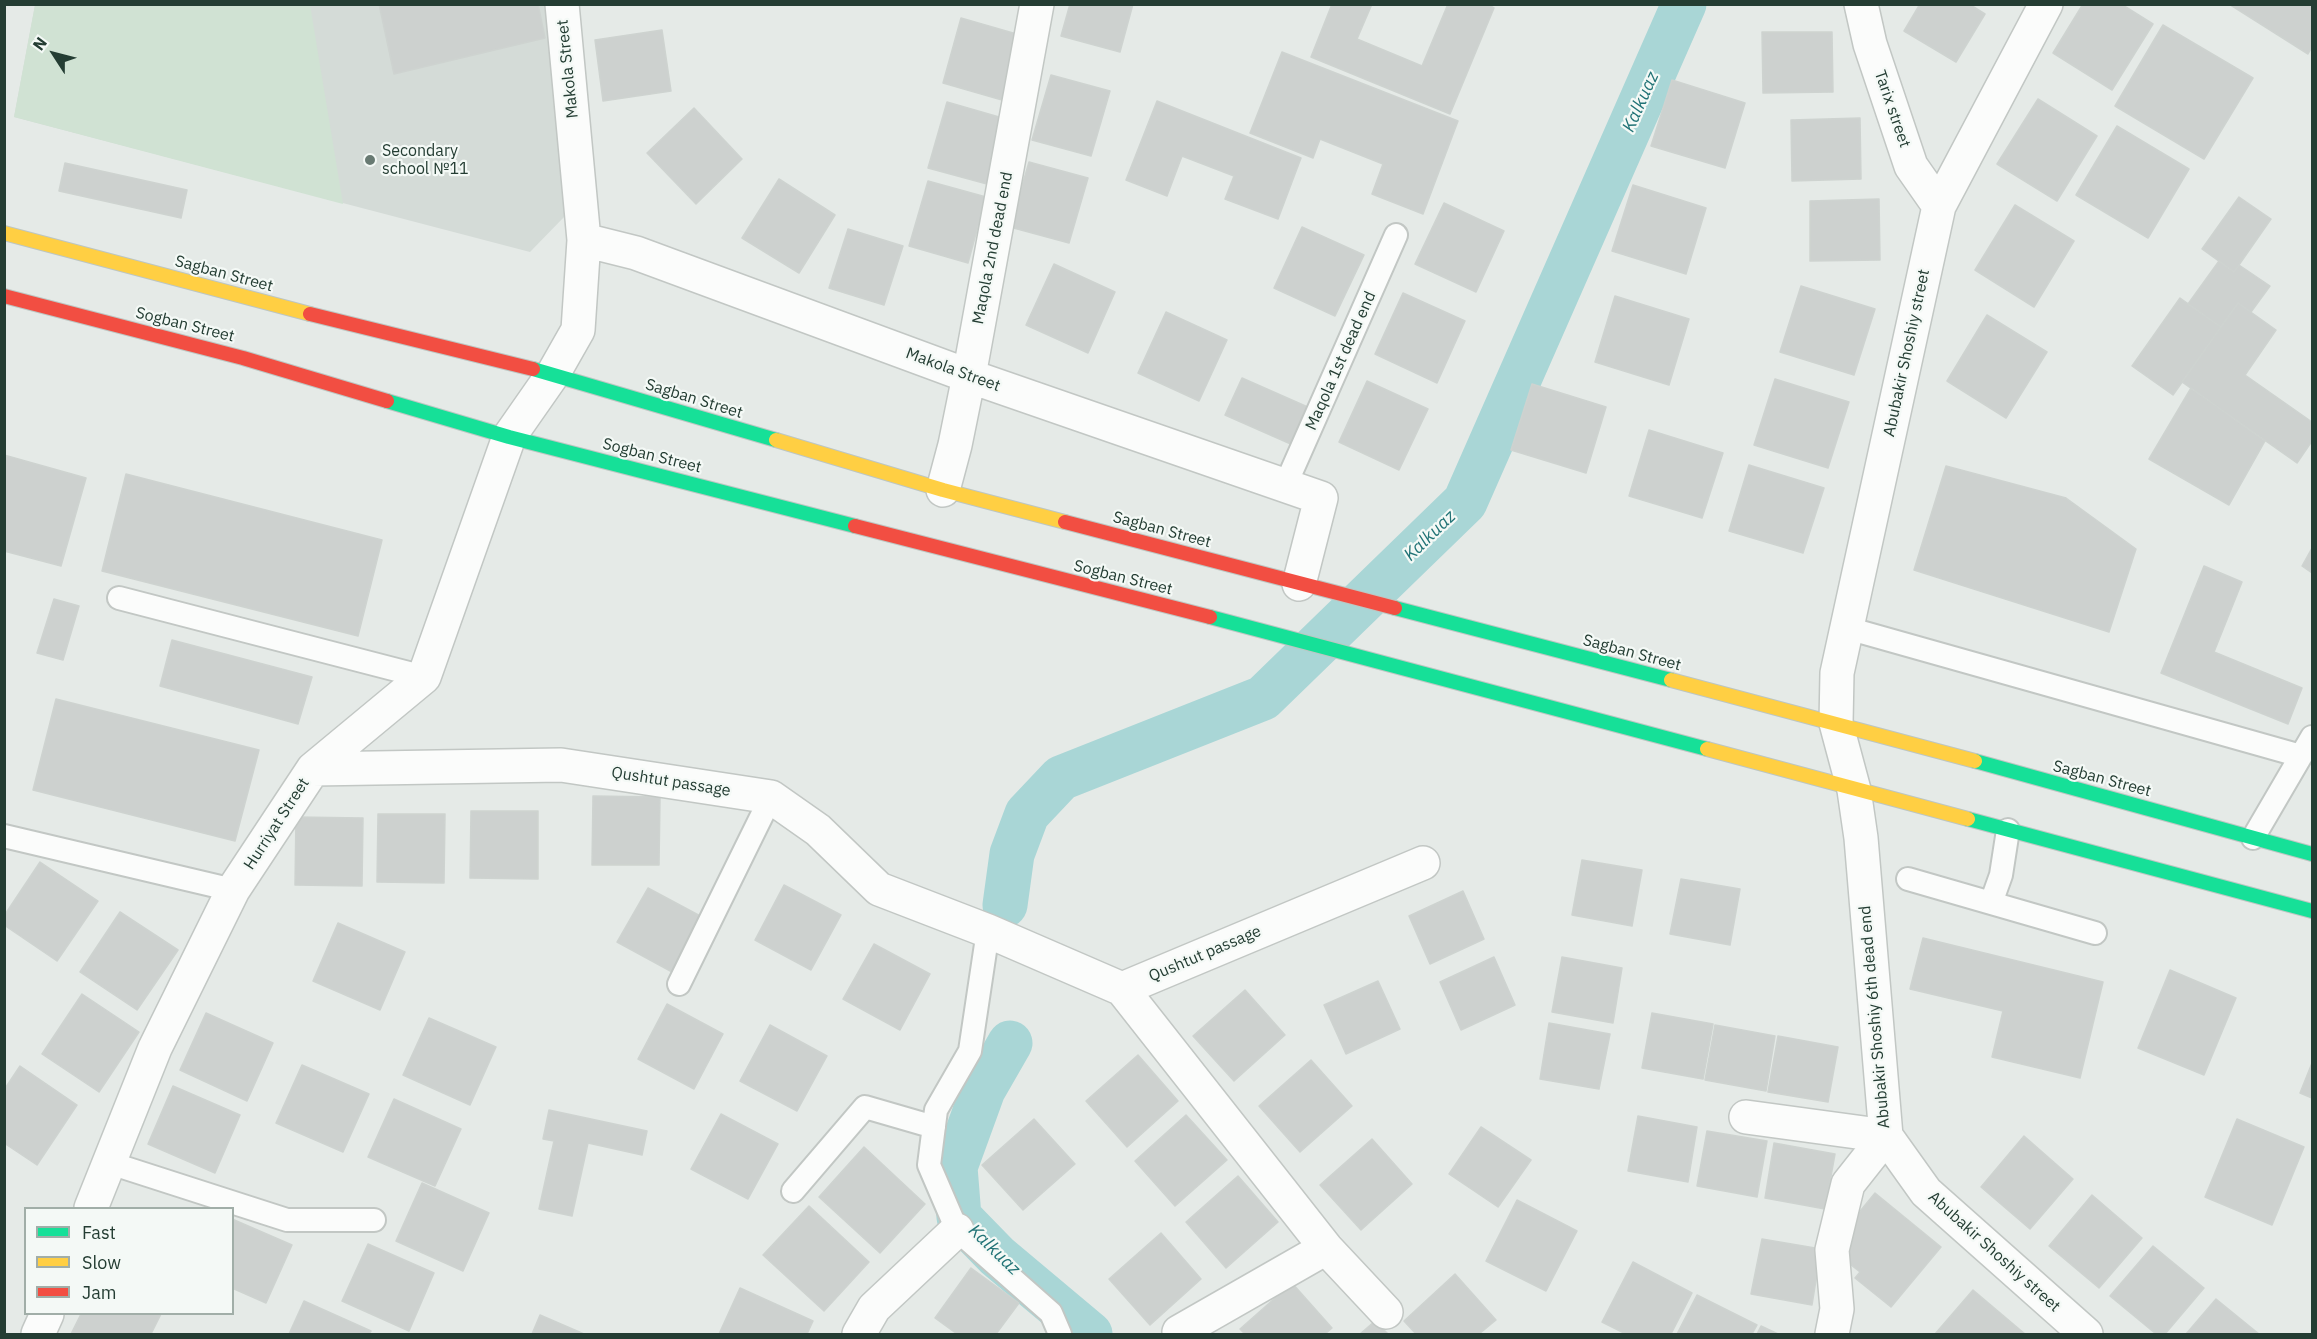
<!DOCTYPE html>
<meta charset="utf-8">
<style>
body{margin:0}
#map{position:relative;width:2317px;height:1339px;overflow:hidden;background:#e5eae7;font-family:"IBM Plex Sans",sans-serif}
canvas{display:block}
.frame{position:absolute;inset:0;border:6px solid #243d33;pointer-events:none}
.legend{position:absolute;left:24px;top:1207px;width:210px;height:108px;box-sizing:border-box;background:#f4f9f6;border:2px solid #a1aea8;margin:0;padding:8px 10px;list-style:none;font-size:18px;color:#243d33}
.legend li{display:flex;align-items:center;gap:12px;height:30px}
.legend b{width:30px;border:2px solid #a1aea8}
.north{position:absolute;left:24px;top:24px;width:60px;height:60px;-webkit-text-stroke:4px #f4f9f6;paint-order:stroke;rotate:306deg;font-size:16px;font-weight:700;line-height:24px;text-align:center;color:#243d33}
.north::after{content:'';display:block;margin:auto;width:21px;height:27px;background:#243d33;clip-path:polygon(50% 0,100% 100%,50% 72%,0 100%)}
</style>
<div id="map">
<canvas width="2317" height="1339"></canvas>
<div class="frame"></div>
<ul class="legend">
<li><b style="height:8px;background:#16e098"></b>Fast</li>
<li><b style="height:8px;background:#ffcf43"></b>Slow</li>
<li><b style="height:8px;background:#f24e42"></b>Jam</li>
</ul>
<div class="north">N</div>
</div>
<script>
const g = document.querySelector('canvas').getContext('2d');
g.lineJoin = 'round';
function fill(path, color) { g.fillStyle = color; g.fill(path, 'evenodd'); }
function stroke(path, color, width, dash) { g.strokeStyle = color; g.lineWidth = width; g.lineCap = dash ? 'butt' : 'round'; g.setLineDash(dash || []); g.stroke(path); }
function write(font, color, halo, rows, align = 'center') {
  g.font = font + ' "IBM Plex Sans",sans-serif'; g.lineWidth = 4.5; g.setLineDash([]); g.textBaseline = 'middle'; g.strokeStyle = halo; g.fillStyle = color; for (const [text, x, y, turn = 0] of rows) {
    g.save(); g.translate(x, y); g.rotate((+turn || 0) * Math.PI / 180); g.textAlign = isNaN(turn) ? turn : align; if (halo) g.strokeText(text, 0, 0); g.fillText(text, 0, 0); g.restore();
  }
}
fill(new Path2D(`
 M35,5H552L566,215L530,252L14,117Z`), '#d4dbd7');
fill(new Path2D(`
 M35,5H310L343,204L14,117Z`), '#d0e2d3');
stroke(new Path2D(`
 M1005,905L1012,854L1027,814L1061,778L1263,698L1465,502L1684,4
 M1010,1043L983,1090L955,1167L959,1217L997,1256L1090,1334`), '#a9d6d6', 45);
const building = new Path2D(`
 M379,4H538L545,38L394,74Z
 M1070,4H1133L1120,52L1061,36Z
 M1332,4H1372L1357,39L1422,66L1448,4H1487L1494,8L1450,114L1311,57Z
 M1920,4H1969L1985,14L1956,62L1904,31Z
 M2083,4H2121L2153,24L2112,90L2053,53Z
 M2229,4H2312V47L2308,54Z
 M961,18L1020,35L1002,100L943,83Z
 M2163,25L2253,78L2204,159L2115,106Z
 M662,30L671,91L603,101L595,40Z
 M1762,32H1832L1833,92L1763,93Z
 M1282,52L1458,121L1423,214L1372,194L1383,164L1320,139L1313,158L1250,133Z
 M1051,75L1110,91L1091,156L1032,140Z
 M1672,80L1745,103L1725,168L1651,146Z
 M2038,99L2097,136L2057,201L1997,164Z
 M1157,101L1301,158L1278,219L1225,199L1234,176L1182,156L1167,196L1126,180Z
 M947,102L1006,119L987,184L928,168Z
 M694,108L742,159L696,204L647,153Z
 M1860,118L1861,179L1792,181L1791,120Z
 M2117,126L2189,169L2148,238L2076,195Z
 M1029,162L1088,178L1069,243L1010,227Z
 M65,163L187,190L181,218L59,191Z
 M779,179L835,215L799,273L742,238Z
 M928,181L986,197L968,263L909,246Z
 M1633,185L1706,208L1686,274L1612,251Z
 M2239,197L2271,219L2234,272L2202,249Z
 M1879,199L1880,260L1810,261V201Z
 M1444,203L1504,231L1476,292L1415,264Z
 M2015,205L2074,241L2034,307L1975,270Z
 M1302,227L1364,255L1335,316L1274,288Z
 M848,229L903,246L884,305L829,288Z
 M2219,261L2234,272L2239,265L2270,286L2251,312L2238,303L2221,327L2188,304Z
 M1054,264L1115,292L1088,353L1026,325Z
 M1801,286L1875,309L1854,375L1780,352Z
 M1403,293L1465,321L1437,383L1375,354Z
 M1615,296L1689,319L1669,385L1595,362Z
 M2180,298L2221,327L2173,395L2132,366Z
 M2238,303L2276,330L2245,375L2312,422V441L2297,463L2182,382Z
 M1166,312L1227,340L1199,401L1138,373Z
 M1987,315L2047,352L2006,418L1947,381Z
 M1242,378L1310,408L1293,445L1225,415Z
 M1775,379L1849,402L1828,468L1754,445Z
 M1367,381L1428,409L1399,470L1339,442Z
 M1532,384L1606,407L1586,473L1511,450Z
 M2191,388L2265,441L2229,505L2149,459Z
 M1649,430L1723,453L1702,518L1629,496Z
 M4,455L86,478L61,566L4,551Z
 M1749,465L1824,488L1803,553L1729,531Z
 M1946,466L2066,498L2136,549L2109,632L1914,570Z
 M126,474L382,540L358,636L102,571Z
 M2312,548V573L2302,566Z
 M2204,566L2242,582L2214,652L2302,688L2288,724L2161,673Z
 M54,599L79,606L63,660L37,653Z
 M172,640L312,677L298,724L160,686Z
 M56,699L259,750L235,841L33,790Z
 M593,796L660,797L659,865H592Z
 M471,811H538V879L470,878Z
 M378,814H445L444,883L377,882Z
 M296,817L363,818L362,886L295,885Z
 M1582,860L1642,870L1632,926L1572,915Z
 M40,862L98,901L57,961L4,925V916Z
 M1681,879L1740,889L1730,945L1670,934Z
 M784,885L841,915L811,970L755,940Z
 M648,888L704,918L674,973L617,942Z
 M1463,891L1484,939L1430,964L1409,916Z
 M120,912L178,950L137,1010L80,972Z
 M338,923L405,952L380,1010L313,981Z
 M1923,938L2103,982L2080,1078L1992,1057L2003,1011L1910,989Z
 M874,944L930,974L900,1030L843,999Z
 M1494,957L1515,1005L1461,1030L1440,982Z
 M1562,957L1622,968L1613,1023L1552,1012Z
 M2170,970L2236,998L2204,1075L2138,1048Z
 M1378,981L1400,1029L1346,1054L1324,1005Z
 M1245,990L1285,1035L1234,1081L1193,1036Z
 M82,994L139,1032L99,1092L42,1054Z
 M667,1004L723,1034L694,1089L638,1059Z
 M206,1013L273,1043L247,1101L180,1070Z
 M1652,1013L1713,1024L1703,1079L1642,1068Z
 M429,1018L496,1047L470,1105L403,1075Z
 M1549,1023L1610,1034L1599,1089L1540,1079Z
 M770,1025L827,1056L797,1111L740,1081Z
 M1715,1025L1775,1036L1766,1091L1705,1080Z
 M1778,1036L1838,1047L1828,1102L1768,1092Z
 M1138,1055L1178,1101L1127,1147L1086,1101Z
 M1311,1060L1352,1106L1300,1152L1259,1106Z
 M2312,1063V1098L2300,1093Z
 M302,1065L369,1094L343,1152L276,1123Z
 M20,1066L77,1105L37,1165L4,1143V1090Z
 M173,1086L240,1115L215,1173L148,1144Z
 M394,1099L461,1129L435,1186L368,1157Z
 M549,1110L647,1131L642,1155L588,1143L572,1216L539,1209L554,1141L543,1139Z
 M721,1114L778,1144L748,1199L691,1169Z
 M1186,1115L1227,1160L1175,1206L1135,1161Z
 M1638,1116L1697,1127L1688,1182L1628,1171Z
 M1034,1119L1075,1164L1023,1210L982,1165Z
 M2237,1119L2304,1147L2272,1225L2205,1197Z
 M1481,1127L1531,1160L1498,1207L1449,1174Z
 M1707,1131L1767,1141L1757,1197L1697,1186Z
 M2024,1136L2073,1179L2030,1229L1981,1187Z
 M1372,1139L1412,1184L1361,1230L1320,1185Z
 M1774,1143L1835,1154L1825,1209L1765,1198Z
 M864,1147L925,1204L880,1253L819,1197Z
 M1238,1176L1278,1222L1226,1268L1186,1222Z
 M422,1183L489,1213L463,1271L396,1241Z
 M1875,1193L1941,1247L1891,1307L1855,1278L1860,1272L1836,1253L1843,1232Z
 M2092,1195L2142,1238L2099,1288L2049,1246Z
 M1517,1200L1577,1231L1546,1291L1486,1261Z
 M809,1206L869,1262L824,1311L763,1255Z
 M232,1219L292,1245L266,1303L232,1288Z
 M1161,1233L1201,1279L1150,1325L1109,1279Z
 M1762,1239L1821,1249L1812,1305L1751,1294Z
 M368,1244L434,1273L409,1331L342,1301Z
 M2153,1246L2204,1288L2165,1334H2156L2110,1296Z
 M1633,1262L1692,1293L1671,1334H1626L1602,1322Z
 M971,1268L1019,1303L996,1334H957L935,1318Z
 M1455,1274L1496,1320L1479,1334H1416L1404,1321Z
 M1292,1283L1332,1328L1325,1334H1245L1240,1329Z
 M740,1288L813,1321L807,1334H719Z
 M1973,1290L2025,1334H1935Z
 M1697,1295L1757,1325L1752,1334H1677Z
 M2216,1299L2259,1334H2186Z
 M304,1301L371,1331L369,1334H289Z
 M81,1314H161L151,1334H71Z
 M540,1315L584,1334H532Z
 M1375,1321L1388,1334H1360Z
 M1761,1326L1778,1334H1757Z`);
fill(building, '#cdd1cf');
stroke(building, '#ced3d0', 1.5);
const lane = new Path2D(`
 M1285,486L1396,235
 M119,598L424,677
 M1847,628L2301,756
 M4,836L233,890
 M2253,838L2312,737
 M1908,879L2095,933
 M1991,903L2001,875L2008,830
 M988,931L970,1051L936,1110L929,1165L957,1230L1051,1313L1060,1334
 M679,984L771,797
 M110,1163L287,1220H374
 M793,1191L865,1107L934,1127`);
const street = new Path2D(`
 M1861,4L1870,44L1911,166L1939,206
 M584,240L636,253L969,376L1321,498L1299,584
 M943,490L955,445L969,376L1037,4
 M313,769L561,765L771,797L818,830L879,889L988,931L1122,989L1423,863
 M1122,989L1326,1248L1386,1312
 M1746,1117L1886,1136
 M1886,1136L1926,1192L2086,1334
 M91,1208L155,1048L233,890L313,769L424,677L509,437L553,374L578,330L584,240L562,4
 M38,1334L47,1314
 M859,1334L874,1308L957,1230
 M1180,1334L1179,1332L1326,1248
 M1832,1334L1837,1309L1832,1250L1848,1184L1886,1136L1861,838L1854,790L1836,723L1837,673L1939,206L2046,4`);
const fast = new Path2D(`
 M533,369L776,440
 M387,401L509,437L855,526
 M1395,608L1671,680
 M1210,617L1707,749
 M1975,761L2312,854
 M1968,819L2312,911`);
const slow = new Path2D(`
 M4,233L310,314
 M776,440L943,490L1065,522
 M1671,680L1975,761
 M1707,749L1968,819`);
const jam = new Path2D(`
 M4,296L243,358L387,401
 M310,314L533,369
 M1065,522L1395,608
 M855,526L1210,617`);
stroke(lane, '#c2c7c4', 26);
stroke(street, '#c2c7c4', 36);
stroke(fast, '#bdc6c2', 16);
stroke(slow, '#bdc6c2', 16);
stroke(jam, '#bdc6c2', 16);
stroke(lane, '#fbfcfb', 22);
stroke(street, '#fbfcfb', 33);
stroke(fast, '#16e098', 14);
stroke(slow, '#ffcf43', 14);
stroke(jam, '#f24e42', 14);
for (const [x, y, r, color] of [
 [370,160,6,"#687a72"]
]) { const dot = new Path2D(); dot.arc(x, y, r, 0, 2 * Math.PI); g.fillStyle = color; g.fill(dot); stroke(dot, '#f4f9f6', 2); }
write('16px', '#243d33', '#f4f9f6', [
 ["Makola Street",568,69,-96],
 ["Tarix street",1892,109,71],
 ["Maqola 2nd dead end",993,248,-79],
 ["Sagban Street",224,274,15],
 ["Sogban Street",185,325,14],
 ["Abubakir Shoshiy street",1907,353,-78],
 ["Maqola 1st dead end",1341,361,-66],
 ["Makola Street",953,370,20],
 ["Sagban Street",694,399,17],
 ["Sogban Street",652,456,14],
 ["Sagban Street",1162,530,15],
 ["Sogban Street",1123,578,14],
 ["Sagban Street",1632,653,15],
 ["Sagban Street",2102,779,15],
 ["Qushtut passage",671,782,9],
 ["Hurriyat Street",277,824,-57],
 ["Qushtut passage",1205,954,-23],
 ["Abubakir Shoshiy 6th dead end",1875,1017,-95],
 ["Abubakir Shoshiy street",1994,1252,42]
]);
write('16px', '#243d33', '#f4f9f6', [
 ["Secondary",382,151],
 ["school №11",382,169]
], 'left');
write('italic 18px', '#217376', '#f4f9f6', [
 ["Kalkuaz",1641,102,-66],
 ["Kalkuaz",1430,536,-44],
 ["Kalkuaz",994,1250,44]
]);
</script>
